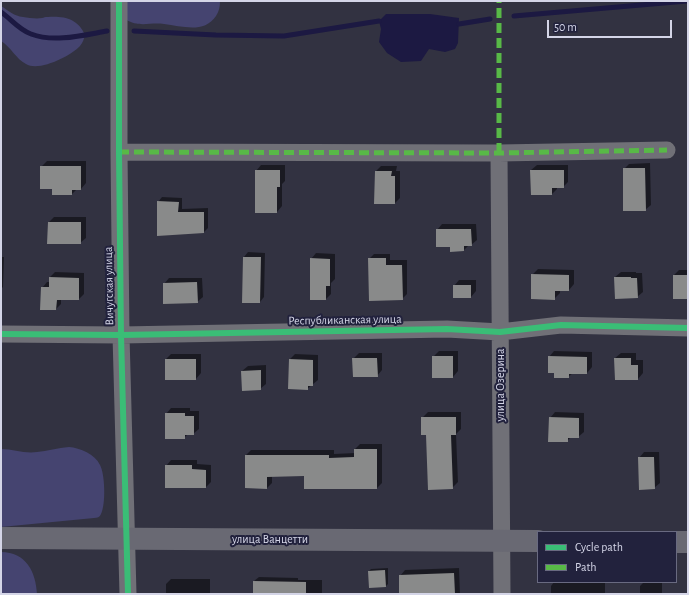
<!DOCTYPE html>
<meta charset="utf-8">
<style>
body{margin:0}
#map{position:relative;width:689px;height:595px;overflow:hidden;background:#323241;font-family:"Alegreya Sans",sans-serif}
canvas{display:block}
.frame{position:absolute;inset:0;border:2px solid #d4d5e7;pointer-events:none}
.legend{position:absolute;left:537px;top:531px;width:140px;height:52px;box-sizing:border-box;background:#22223d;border:1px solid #696a81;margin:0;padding:5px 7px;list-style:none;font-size:12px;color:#d4d5e7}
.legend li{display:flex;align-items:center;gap:8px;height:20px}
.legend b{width:20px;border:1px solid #696a81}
.scale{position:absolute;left:547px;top:20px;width:125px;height:18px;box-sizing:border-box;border:2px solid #d4d5e7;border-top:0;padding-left:5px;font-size:12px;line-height:14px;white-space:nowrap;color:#d4d5e7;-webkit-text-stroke:3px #22223d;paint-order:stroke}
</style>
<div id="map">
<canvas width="689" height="595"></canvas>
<div class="frame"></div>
<ul class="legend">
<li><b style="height:5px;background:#3abd76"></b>Cycle path</li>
<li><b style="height:5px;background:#58b947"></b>Path</li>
</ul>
<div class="scale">50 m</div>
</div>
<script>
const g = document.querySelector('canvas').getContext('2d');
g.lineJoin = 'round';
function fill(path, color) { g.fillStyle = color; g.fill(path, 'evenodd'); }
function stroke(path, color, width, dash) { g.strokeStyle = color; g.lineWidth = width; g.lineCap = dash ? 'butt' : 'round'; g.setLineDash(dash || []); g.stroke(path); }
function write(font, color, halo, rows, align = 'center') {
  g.font = font + ' "Alegreya Sans",sans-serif'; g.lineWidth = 4; g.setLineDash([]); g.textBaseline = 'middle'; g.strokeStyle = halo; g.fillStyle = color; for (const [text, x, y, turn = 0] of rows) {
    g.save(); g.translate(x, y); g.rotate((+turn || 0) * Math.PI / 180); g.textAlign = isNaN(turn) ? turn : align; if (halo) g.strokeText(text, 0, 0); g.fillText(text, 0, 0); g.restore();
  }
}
fill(new Path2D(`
 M127,1H220C220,7 219,11 216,16C204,34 182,26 164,24C149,22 139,28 125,19Z
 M1,6C9,11 14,16 23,17C29,18 37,19 42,18C46,17 44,17 48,17C65,16 78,19 85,35C84,39 83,42 80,46C71,56 39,72 26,64C16,59 11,47 1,41Z
 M69,447C80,448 95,454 100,465C105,474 106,504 101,514C100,517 97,518 94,518L1,527V449C13,449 25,454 37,452C47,451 58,448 69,447Z
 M1,552C26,552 36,572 37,594H1Z`), '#454470');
fill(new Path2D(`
 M386,14H430L459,18L458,43L455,49L445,52L429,49L421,61L401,62L387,53L379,42L381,29L379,21Z`), '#1c1942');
fill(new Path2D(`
 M47,161H86V183L81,189H77L72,194H53V188L41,167Z
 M650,163L651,205L645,210L624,169L629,164Z
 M261,165H285V181L282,184V206L277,212L256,171Z
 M537,165H568V182L563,187H557V189L552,194L531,170Z
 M381,166H397L396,171H400V198L395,203L376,171Z
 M162,197L182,198V209L208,208V228L204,232L158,202Z
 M54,217H86V238L80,243L49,222Z
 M442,224H476L477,240L471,245H469L464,250L451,246L437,230Z
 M248,252L265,253L264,297L260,302L244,257Z
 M316,253L335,254V279L331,283V294L326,299L311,259Z
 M374,254H390V260H407V294L402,299L369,259Z
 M1,257H4L3,287L1,289Z
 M538,269L574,270V284L569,290H560V293L554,299L532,275Z
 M679,270H688V298L674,275Z
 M55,272L84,273V294L79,299H61V304L56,309L42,288L47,282H50V277Z
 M621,272H636V273H642L643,292L637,297L615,277Z
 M169,278H202L203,297L197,302L164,284Z
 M459,280H476V291L471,297H454V286Z
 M439,351H458V371L453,377L433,357Z
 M554,351L592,352V367L587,373H573L568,377L555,372L549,357Z
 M359,353H382V370L377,376L353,359Z
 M621,353H636V360H643V373L638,379H616L615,358Z
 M171,354H201V373L196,379L166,359Z
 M295,354L318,355V380L307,389L290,359Z
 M266,365V384L260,389L242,371L248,366Z
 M171,408H190V411H199V429L193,434H188L184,438L166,414Z
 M428,412H461V429L456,434L458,482L452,488L422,418Z
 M555,412L584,413V432L578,437H571L567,441L550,418Z
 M360,444H382V483L377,488L305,475L272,476V483L267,488L246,455L251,450H334V454L355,453V449Z
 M644,452H659L660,483L654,488L639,458Z
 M171,460H197V464L211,465V482L206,487L166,466Z
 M388,568V584L386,586L369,571L371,569Z
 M459,568L460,594H400V576L405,570Z
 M259,577L298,578V580H322V594H254V581Z
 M171,579H210V594H166V584Z
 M554,582H605V594H551V586Z
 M644,582H662V594H640V586Z`), '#0007');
stroke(new Path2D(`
 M1,12C11,19 19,30 31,34C54,43 84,35 107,31
 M514,16L687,1
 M459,24L490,19
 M134,31L216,35L284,36L379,21`), '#1c1942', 5);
fill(new Path2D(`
 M40,166H81V190H72V195H52V189H40Z
 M623,168H645L646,211H623Z
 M255,170H280V187H277V213H255Z
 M530,170H564V188H552V195H531Z
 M375,171H392L391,176H395V204H374Z
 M157,201L179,202L178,212H204V233L157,236Z
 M48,222H81V244H47Z
 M436,229H471L472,246H464V251L450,252V247H436Z
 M243,257H261L260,303H242Z
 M310,258L330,259V286H326V300H310Z
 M368,258H386V265H402L403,300L369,301Z
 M531,274L569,275V291H555V300L531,299Z
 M673,275H688V299H673Z
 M49,277L79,278V300H57L56,310H40L41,287H49Z
 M614,277H631V278H637L638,298L615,299Z
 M197,282L198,303L163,304V283Z
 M453,285H471V298H453Z
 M432,356H453V378H432Z
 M548,356L587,357V374H569V378H554V373H548Z
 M352,358H377L378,377H353Z
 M614,358H631V365H638V380H615Z
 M165,359H196V380H165Z
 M289,359L313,360V386H308V390L288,389Z
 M261,370V390L242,391L241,371Z
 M165,413H185V416H194V435H185V439H165Z
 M421,417H456V435H451L453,489L428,490L426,435H421Z
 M549,417L579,418V438H568V442H548Z
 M354,449H377V489H304V476L267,477V489L245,488V455H329V458L354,457Z
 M638,457H654L655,489L639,490Z
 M165,465H192V469L206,470V488H165Z
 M385,570L386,587L369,588L368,571Z
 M454,573L455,594H399V575Z
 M253,581L306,582V594H253Z`), '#898a8a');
stroke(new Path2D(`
 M119,1V152L121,335L128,594
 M119,152L499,153L667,150
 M499,153L502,594
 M1,334L121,335L447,329L500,332L561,325L688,328`), '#707077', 17);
stroke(new Path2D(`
 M1,538L538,541
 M676,542H688`), '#696973', 22);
stroke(new Path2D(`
 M119,152L499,153L667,150
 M499,153V1`), '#58b947', 5, [10, 5]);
stroke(new Path2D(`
 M119,1V152L121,335L128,594
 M1,334L121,335L447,329L500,332L561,325L688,328`), '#3abd76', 6);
write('12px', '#d4d5e7', '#22223d', [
 ["Вичугская улица",109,286,-91],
 ["Республиканская улица",345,320,-1],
 ["улица Озерина",500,385,-90],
 ["улица Ванцетти",270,539]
]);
</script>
